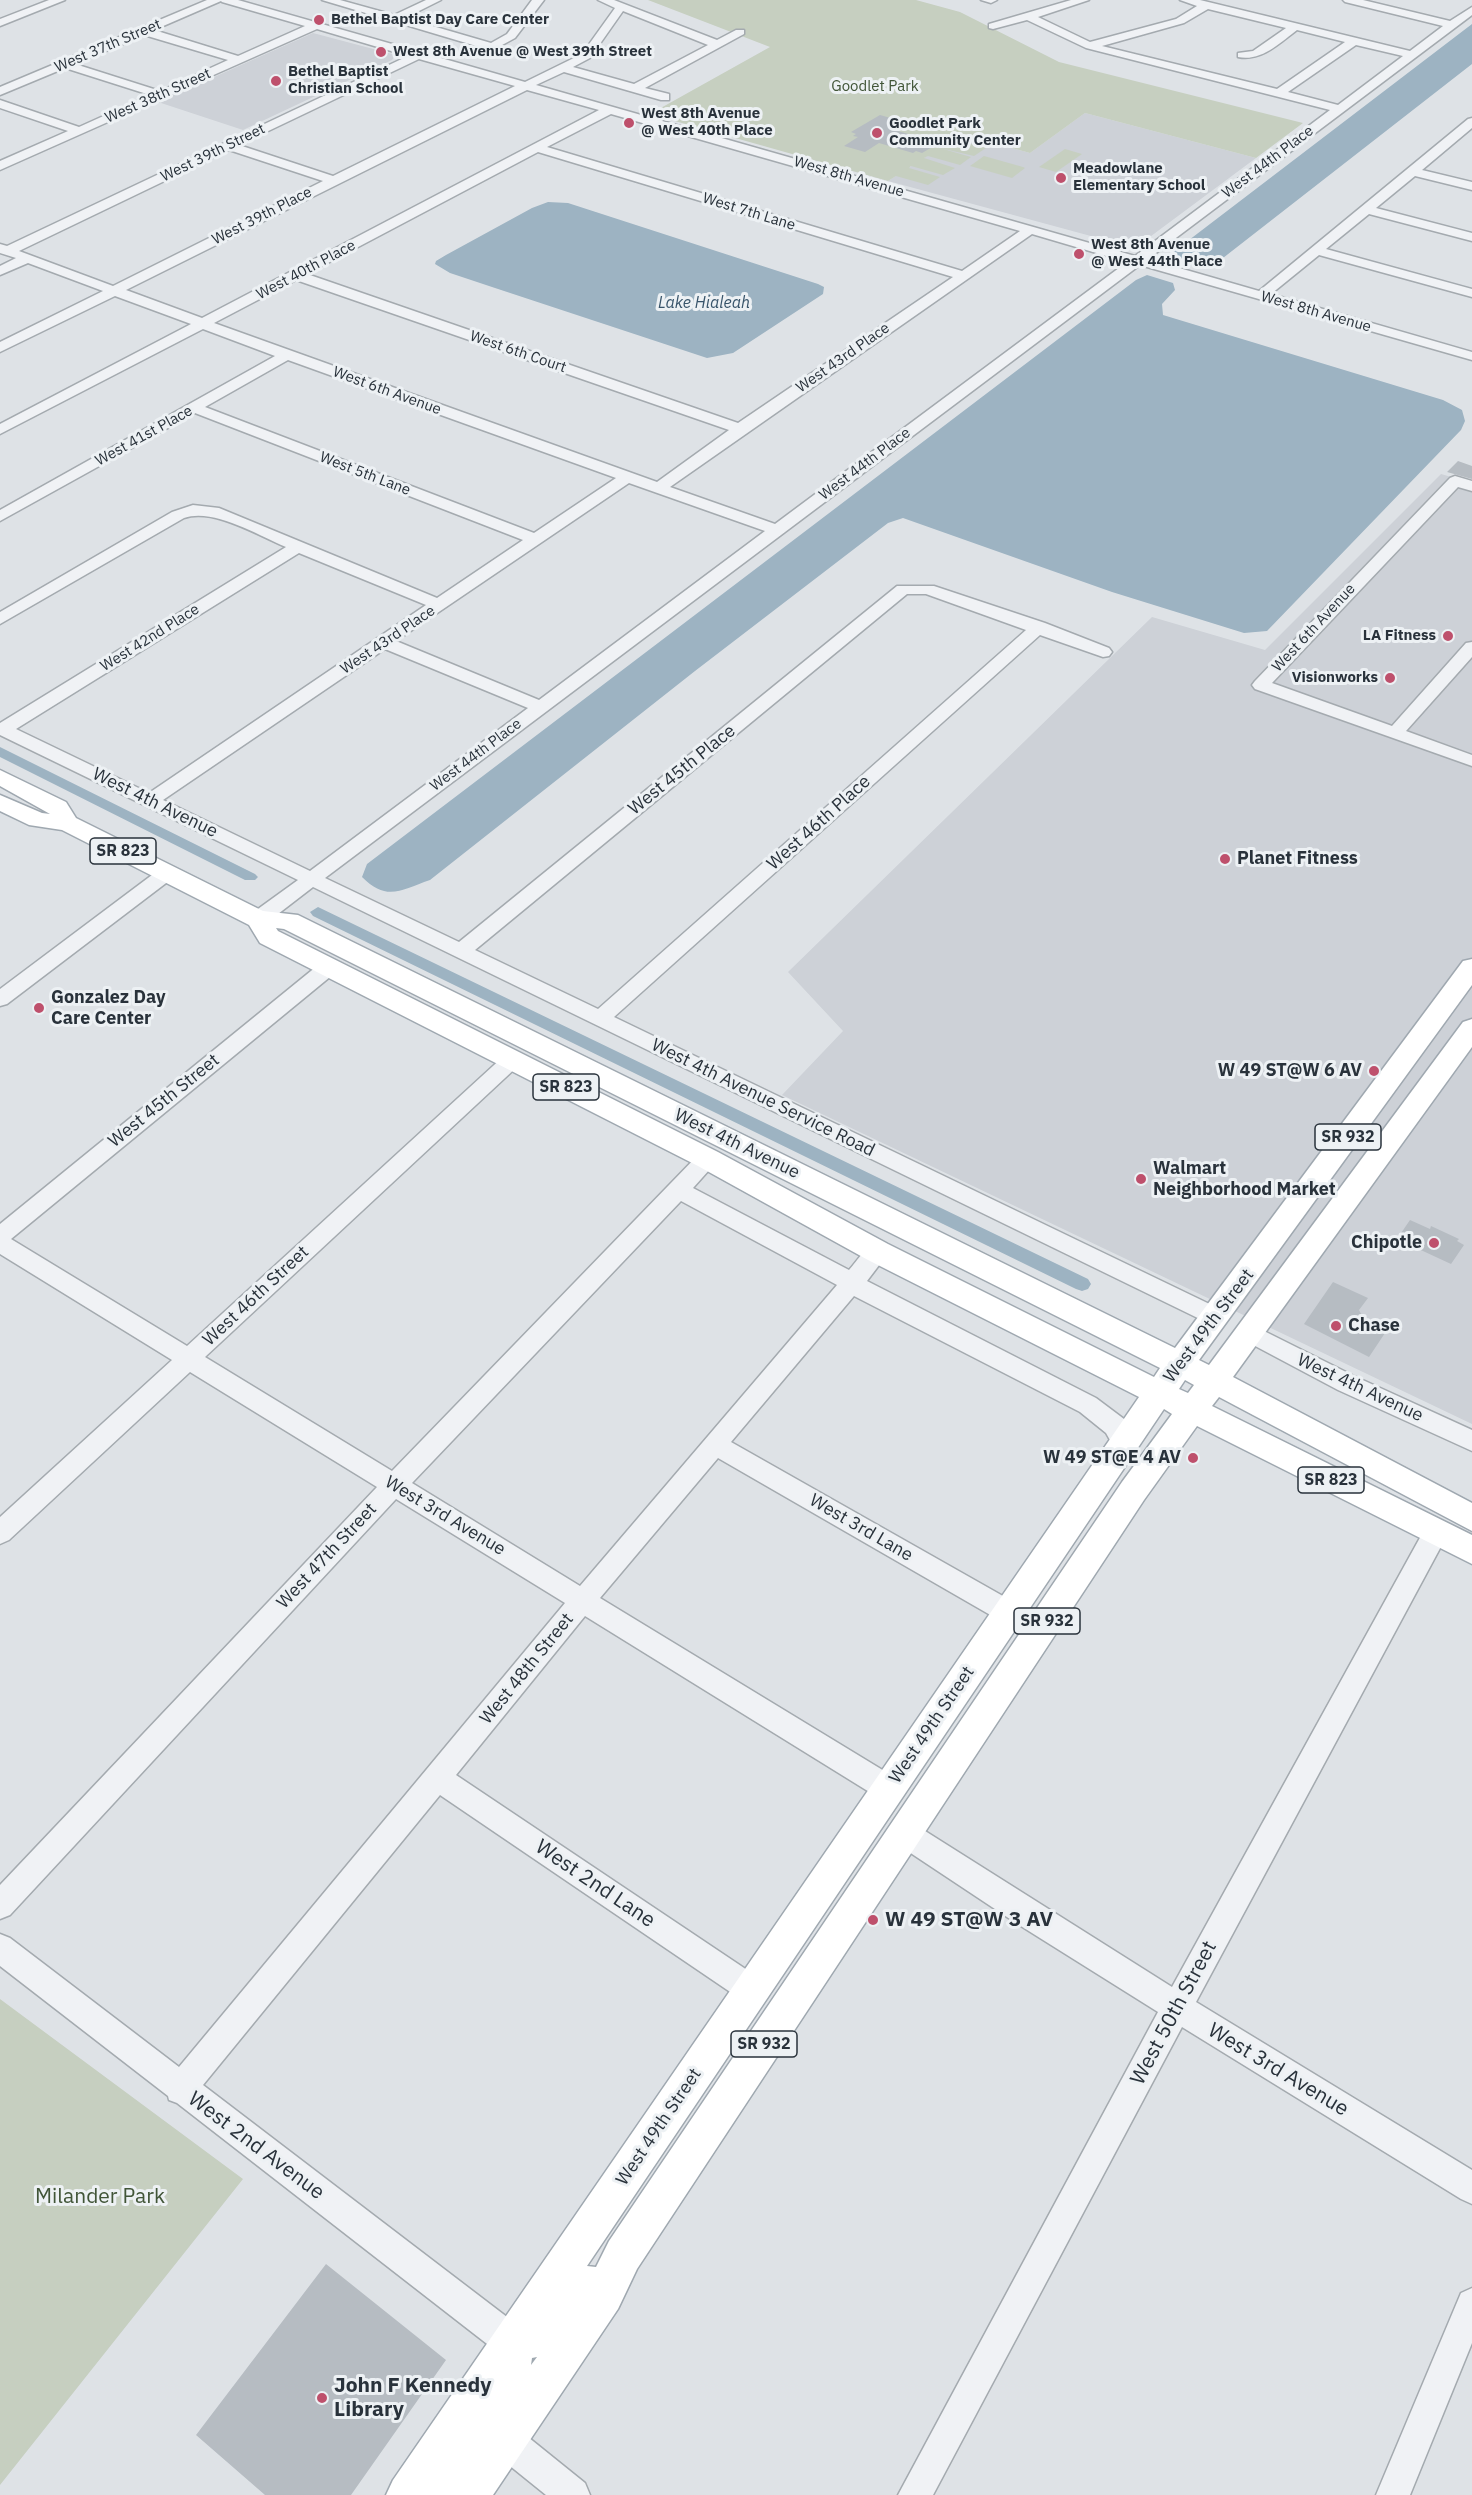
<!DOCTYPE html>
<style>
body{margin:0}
canvas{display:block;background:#dee2e6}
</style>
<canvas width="1472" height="2495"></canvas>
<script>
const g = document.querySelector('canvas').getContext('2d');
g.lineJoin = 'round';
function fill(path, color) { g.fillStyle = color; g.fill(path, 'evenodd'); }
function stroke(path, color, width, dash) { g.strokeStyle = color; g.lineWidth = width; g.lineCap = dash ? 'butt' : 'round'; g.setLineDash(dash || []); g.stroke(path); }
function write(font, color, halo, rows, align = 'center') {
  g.font = font + ' "IBM Plex Sans",sans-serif'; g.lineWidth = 6; g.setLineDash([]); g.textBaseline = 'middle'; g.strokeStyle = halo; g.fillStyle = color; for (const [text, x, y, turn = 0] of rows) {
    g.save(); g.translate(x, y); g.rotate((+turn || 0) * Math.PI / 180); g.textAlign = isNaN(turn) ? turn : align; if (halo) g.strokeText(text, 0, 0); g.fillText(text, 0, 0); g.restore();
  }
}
fill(new Path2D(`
 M313,33L396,55L392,60L243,130L158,102Z
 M1085,113L1256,158L1135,248L888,181L961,134L1030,153Z
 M1441,474L1472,483V1424L782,1095L843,1031L788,972L1152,617L1265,650Z`), '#cdd1d7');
fill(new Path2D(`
 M648,0H916L960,12L1059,62L1303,123L1256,158L1085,113L1030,153L961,134L954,139L986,148L974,156L940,148L971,157L960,165L928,156L924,158L955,168L943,175L911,166L909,168L940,177L928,185L896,176L888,181L650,114L770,47Z
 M1065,149L1082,154L1056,172L1039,167Z
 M984,156L1023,167L1025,168L1012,178L970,166Z
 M0,1999L243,2179L0,2485Z`), '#c6cfc0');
fill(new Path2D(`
 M1472,24V64L1223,258C1219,260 1214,265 1210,266C1200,269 1177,261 1172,253Z
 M548,202L568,203L818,284L824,287L823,294L733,353L707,358L492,287L450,273L435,264L436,261L446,255L532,208Z
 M1147,275L1173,283L1175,290L1162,304L1163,315L1443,400L1462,410L1465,421L1461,430L1267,631L1244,633L1112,592L903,518L888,523L695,671L430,880C401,890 387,902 362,877L367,864L1136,280Z`), '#9db3c2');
fill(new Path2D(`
 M0,747L255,874L258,877L255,880H245L0,757Z
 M318,907L1088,1279L1091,1284L1088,1289L1082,1291L1076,1289L313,916L310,912Z`), '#9db3c2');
fill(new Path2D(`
 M880,115L912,124L898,131L939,143L922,153L916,151L913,153L879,143L865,152L844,146L858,137L853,136L856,134L851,132Z
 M1458,461L1472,466V479L1447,472Z
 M1410,1220L1430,1229L1431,1226L1459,1239L1457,1241L1464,1245L1451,1264L1397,1239Z
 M1333,1282L1368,1298L1359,1310L1366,1323L1385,1333L1369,1357L1304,1324Z
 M326,2264L446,2360L351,2495H265L196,2435Z`), '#b6bcc2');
const minor = new Path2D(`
 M49,0H65L0,26V19Z
 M207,0H238L525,82L582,54L615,8L598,0H614L717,40L736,30H744V34L645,88L669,94V100H661L564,72L536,85L1135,256L1330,110L1086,48L1027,20L993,29L989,28V24L1071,0H1089L1038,17L1090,42L1176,19L1197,6L1180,0H1200L1410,51L1443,26L1345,2L1343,0H1363L1450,21L1472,7V15L1148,259L1259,291L1468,119L1472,118V128L1422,170L1472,182V190L1415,176L1376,208L1472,233V241L1369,214L1326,249L1472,289V297L1319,255L1271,294L1472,352V360L1140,265L325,878L459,942L897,586H934L1045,623L1109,648L1112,652L1109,656L1103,657L1040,635L614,1017L1224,1311L1228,1317L1224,1323L1216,1326L1208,1323L313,887L265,924L258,925L251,924L248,919L251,914L298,880L0,735V723L286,547C257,535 214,508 184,518L0,624V612L172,512L193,505L219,508L437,598L523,540L195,413L0,521V510L275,356L203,329L0,434V424L191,324L115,296L0,352V342L103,291L28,263L0,275V266L16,258L0,253V244L7,246L408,56L317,29L0,170V161L68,131L0,108V100L79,127L150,95L65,68L0,95V87ZM221,1L222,2L305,26L238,56L154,30ZM1208,9L1286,28L1253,51L1238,53V57C1261,62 1280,43 1297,30L1345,42L1277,89L1102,46L1184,23ZM623,11L708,45L634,84L573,67L590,58ZM144,35L228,60L160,91L75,64ZM1356,45L1403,56L1338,105L1288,92ZM419,59L515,86L333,176L239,145ZM527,90L599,110L202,318L126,290ZM611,114L1020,231L962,271L547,147ZM229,150L323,181L113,286L19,251ZM538,152L953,277L738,423L307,274ZM1032,234L1127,262L775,524L670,487ZM296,280L729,430L657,482L214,323ZM288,360L616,478L534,533L205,407ZM629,483L765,531L539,700L396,641ZM299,553L426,605L149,793L16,729ZM907,594H926L1026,630L598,1009L475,950ZM385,649L528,708L310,871L163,800Z
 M322,0H340L394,15L426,0H441L405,18L491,43L507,34L532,0H544L515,38L482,56L476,53L483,48Z
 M981,0H997L991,3Z
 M1455,476L1472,481V491L1458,487L1272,683L1392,726L1466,643L1472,642V657L1406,731L1472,755V766L1255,689L1252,685L1255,681L1450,478Z
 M167,867L174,869L177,873L174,877L7,1004L0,1006V989L160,869Z
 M329,960L336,962L339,967L336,972L11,1239L187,1346L505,1055L512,1053L519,1055L522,1060L519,1065L205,1357L392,1471L700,1153L708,1151L716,1153L719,1159L693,1188L849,1270C860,1258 868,1240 886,1246L889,1252L867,1281L1096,1398L1124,1419L1136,1442L1133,1449L1124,1452L1115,1449L1106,1433L1080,1412L854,1296L731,1442L1017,1604L1021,1612L1017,1620L1008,1623L999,1620L718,1458L600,1598L899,1780L903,1789L899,1798L889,1802L879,1798L585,1616L456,1775L762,1980L767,1990L762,2000L752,2004L742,2000L440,1795L203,2085L524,2330L528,2342L524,2354L512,2358L500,2354L177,2103L169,2100L168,2096L0,1966V1934L10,1938L179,2067L565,1603L396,1499L10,1915L0,1919V1885L377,1487L190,1372L9,1540L0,1544V1517L172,1360L0,1254V1224L322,962ZM681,1201L837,1285L580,1586L412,1483Z
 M1250,1324L1354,1376L1472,1430V1451L1338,1390L1242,1339L1238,1333L1242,1327Z
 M1436,1521L1445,1525L1449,1532L1445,1539L1196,2002L1472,2170V2204L1461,2199L1182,2027L933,2495H898L1158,2012L1016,1923L894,1842L890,1833L894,1824L904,1820L914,1824L1172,1987L1427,1525Z
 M1472,2288V2343L1410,2495H1376L1461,2293Z
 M506,2424L518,2429L585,2483L590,2495H546L494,2453L489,2441L494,2429Z`);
const major = new Path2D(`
 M0,770L66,802L76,818L263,911L298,915L1175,1348L1463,961L1472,959V985L1199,1360L1209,1365L1463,1022L1472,1019V1047L1233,1377L1472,1503V1531L1219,1397L1212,1406L1472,1535V1564L1197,1426L1144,1500L637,2269L618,2309L493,2495H386L393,2480L1139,1397L868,1260L698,1166L260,943L249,925L62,830L29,825L0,811V795L42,813L50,814L0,786ZM276,928L284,929L1160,1368L1154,1377L888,1244L718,1152L278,931ZM1185,1380L1194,1385L1188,1393L1179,1389ZM1164,1409L1172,1414L1122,1482L609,2241L596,2267L587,2266ZM537,2357L531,2365L532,2358Z`);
stroke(minor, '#a4aaaf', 3);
stroke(major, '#9fa8b0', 3);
fill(minor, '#f0f2f5');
fill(major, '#fff');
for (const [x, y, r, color] of [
 [319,20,6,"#be506c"],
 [381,52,6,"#be506c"],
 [276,81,6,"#be506c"],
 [629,123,6,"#be506c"],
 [877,133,6,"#be506c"],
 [1061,178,6,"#be506c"],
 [1079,254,6,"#be506c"],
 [1448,636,6,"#be506c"],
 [1390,678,6,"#be506c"],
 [1225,859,6,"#be506c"],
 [39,1008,6,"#be506c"],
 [1374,1071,6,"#be506c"],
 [1141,1179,6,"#be506c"],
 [1434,1243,6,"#be506c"],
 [1336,1326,6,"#be506c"],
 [1193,1458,6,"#be506c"],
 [873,1920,6,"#be506c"],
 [322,2398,6,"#be506c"]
]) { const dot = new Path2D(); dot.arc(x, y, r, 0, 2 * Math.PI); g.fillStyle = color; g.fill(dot); stroke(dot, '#edf1f4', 2); }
write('bold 15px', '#29323b', '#edf1f4', [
 ["Bethel Baptist Day Care Center",331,20],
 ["West 8th Avenue @ West 39th Street",393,52],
 ["Bethel Baptist",288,72],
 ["Christian School",288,89],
 ["West 8th Avenue",641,114],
 ["@ West 40th Place",641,131],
 ["Goodlet Park",889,124],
 ["Community Center",889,141],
 ["Meadowlane",1073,169],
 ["Elementary School",1073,186],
 ["West 8th Avenue",1091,245],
 ["@ West 44th Place",1091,262],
 ["LA Fitness",1436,636,"right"],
 ["Visionworks",1378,678,"right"]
], 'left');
write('15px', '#29323b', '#edf1f4', [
 ["West 37th Street",108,46,-23],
 ["West 38th Street",158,96,-24],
 ["West 39th Street",213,153,-26],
 ["West 44th Place",1268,162,-37],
 ["West 8th Avenue",849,177,16],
 ["West 7th Lane",749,212,17],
 ["West 39th Place",262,216,-27],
 ["West 40th Place",306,270,-28],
 ["West 8th Avenue",1316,312,16],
 ["West 6th Court",518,352,19],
 ["West 43rd Place",843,358,-35],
 ["West 6th Avenue",387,391,20],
 ["West 41st Place",144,436,-29],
 ["West 44th Place",865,464,-37],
 ["West 5th Lane",365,474,21],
 ["West 6th Avenue",1314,628,-47],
 ["West 42nd Place",150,638,-32],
 ["West 43rd Place",388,640,-34],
 ["West 44th Place",476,755,-37]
]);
write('15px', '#415538', '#edf1f4', [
 ["Goodlet Park",875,87]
]);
write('italic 16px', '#38546a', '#edf1f4', [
 ["Lake Hialeah",704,303]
]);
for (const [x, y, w] of [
 [123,851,66],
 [566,1087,66],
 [1348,1137,66],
 [1331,1480,66],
 [1047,1621,66],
 [764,2044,66]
]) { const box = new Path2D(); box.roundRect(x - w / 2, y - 13, w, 26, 4.5); g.fillStyle = '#edf1f4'; g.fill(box); stroke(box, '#29323b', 1.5); }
write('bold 16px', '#29323b', null, [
 ["SR 823",123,851],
 ["SR 823",566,1087],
 ["SR 932",1348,1137],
 ["SR 823",1331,1480],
 ["SR 932",1047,1621],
 ["SR 932",764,2044]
]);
write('18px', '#29323b', '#edf1f4', [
 ["West 45th Place",682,770,-39],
 ["West 4th Avenue",155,803,26],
 ["West 46th Place",819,823,-42],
 ["West 4th Avenue Service Road",763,1098,26],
 ["West 45th Street",164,1101,-39],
 ["West 4th Avenue",737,1144,26],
 ["West 46th Street",256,1296,-43],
 ["West 49th Street",1209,1326,-53],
 ["West 4th Avenue",1360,1388,25],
 ["West 3rd Avenue",445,1516,31],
 ["West 3rd Lane",861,1528,30],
 ["West 47th Street",327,1556,-47],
 ["West 48th Street",527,1669,-51],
 ["West 49th Street",932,1725,-56],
 ["West 49th Street",659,2127,-56]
]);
write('bold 18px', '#29323b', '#edf1f4', [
 ["Planet Fitness",1237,859],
 ["Gonzalez Day",51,998],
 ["Care Center",51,1019],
 ["W 49 ST@W 6 AV",1362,1071,"right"],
 ["Walmart",1153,1169],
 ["Neighborhood Market",1153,1190],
 ["Chipotle",1422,1243,"right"],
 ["Chase",1348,1326],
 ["W 49 ST@E 4 AV",1181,1458,"right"]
], 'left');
write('21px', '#29323b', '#edf1f4', [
 ["West 2nd Lane",595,1884,34],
 ["West 50th Street",1174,2013,-62],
 ["West 3rd Avenue",1278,2070,31],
 ["West 2nd Avenue",256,2146,37]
]);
write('bold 21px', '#29323b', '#edf1f4', [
 ["W 49 ST@W 3 AV",885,1920],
 ["John F Kennedy",334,2386],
 ["Library",334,2410]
], 'left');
write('21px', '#415538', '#edf1f4', [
 ["Milander Park",100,2197]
]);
</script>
